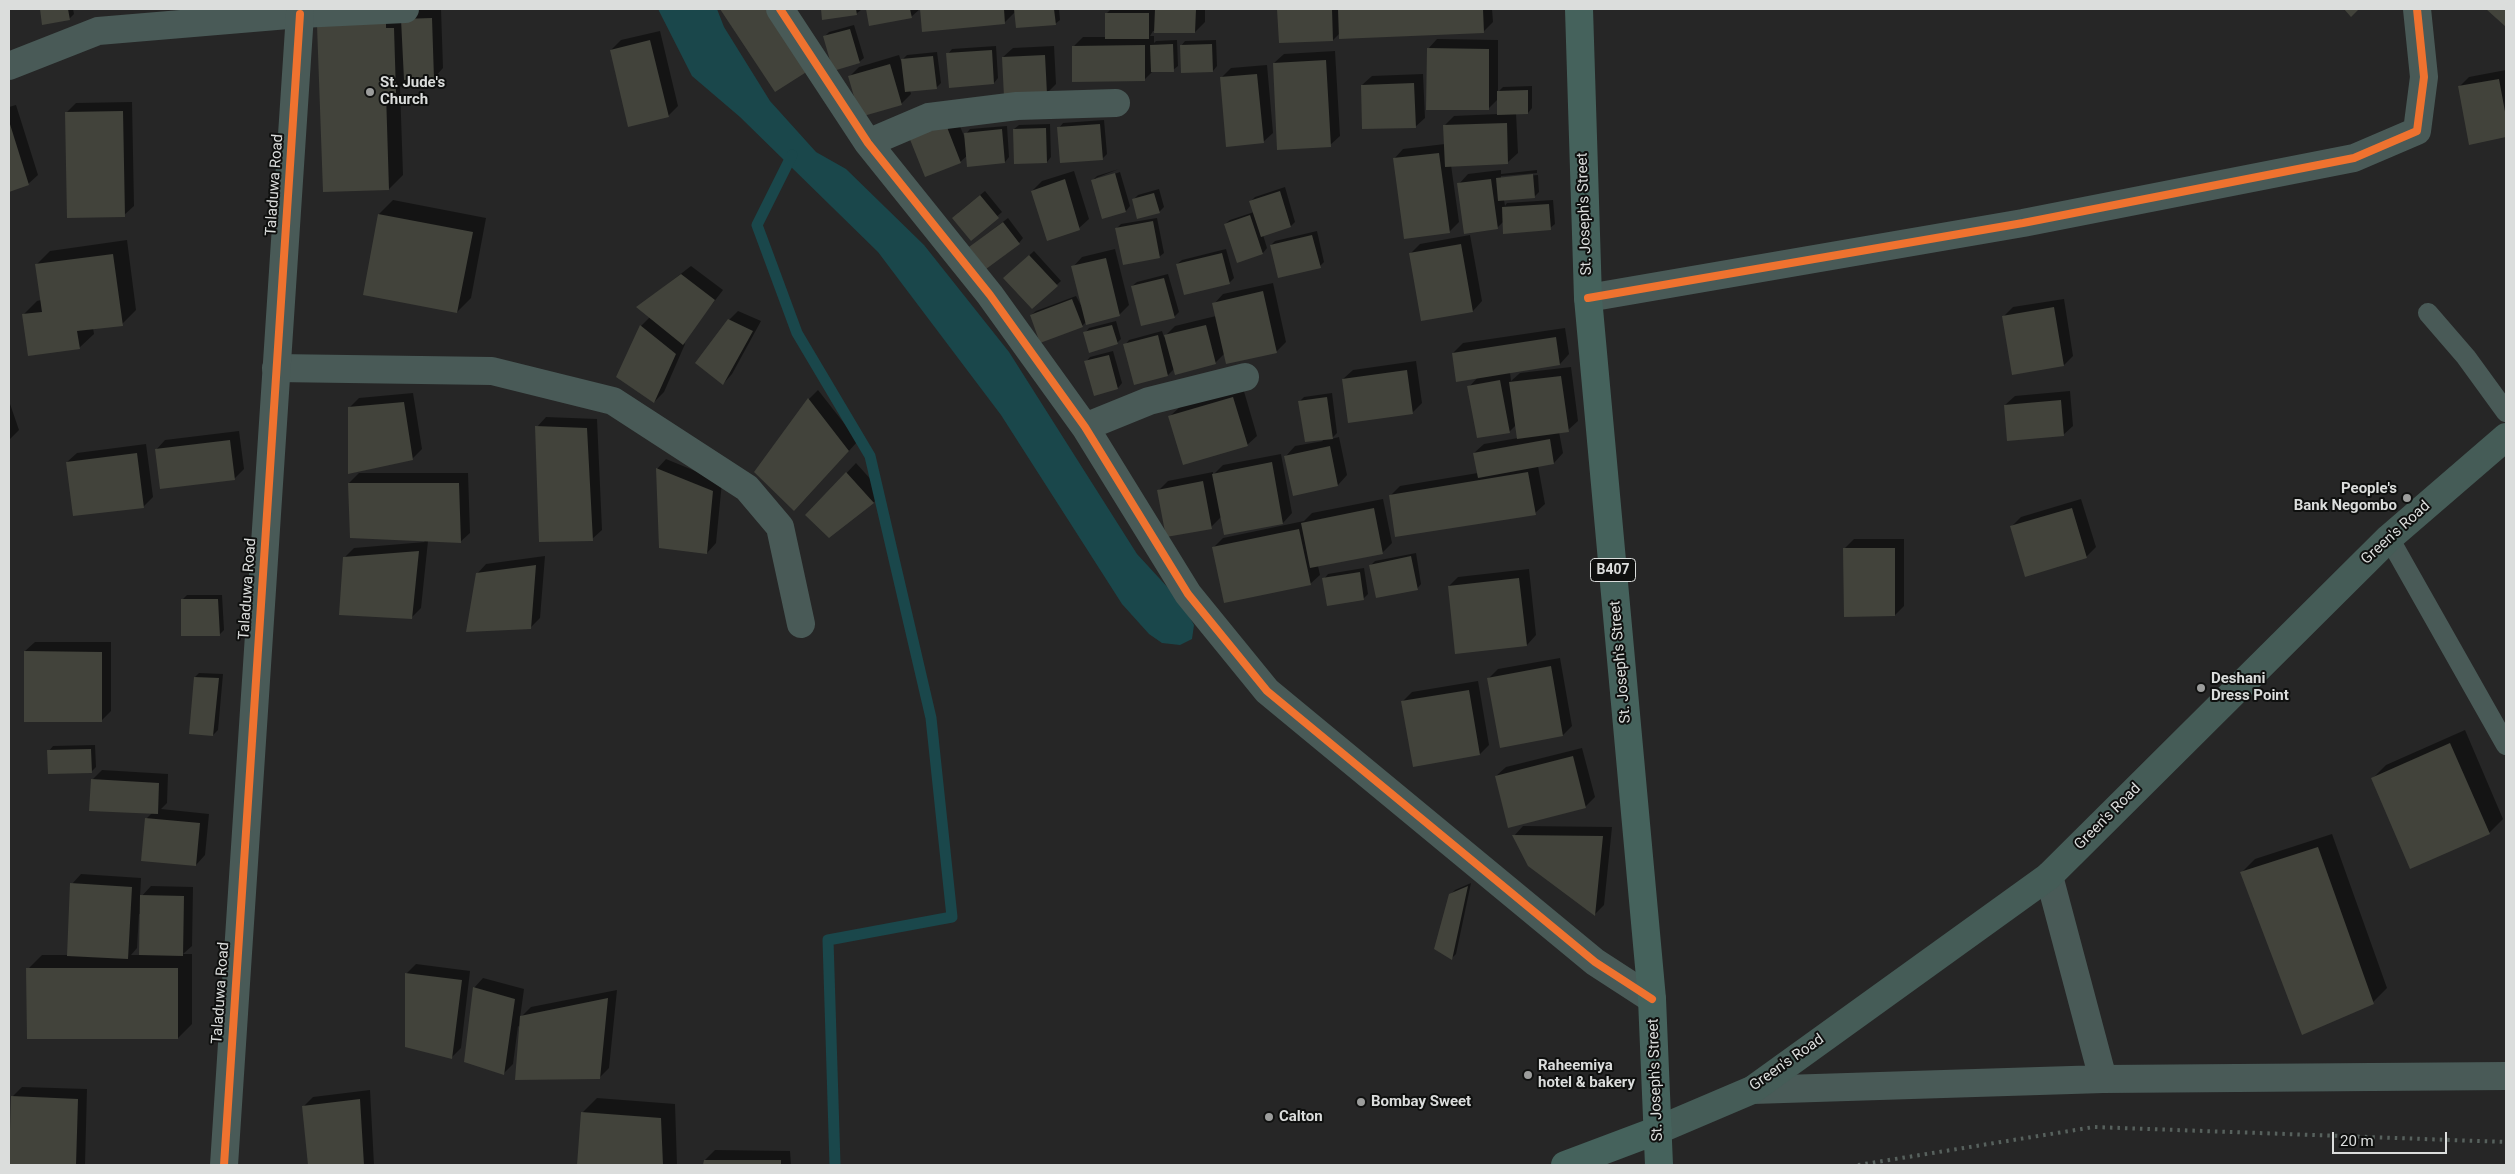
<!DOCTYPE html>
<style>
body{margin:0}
#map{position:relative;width:2515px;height:1174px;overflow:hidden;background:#262626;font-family:Roboto,sans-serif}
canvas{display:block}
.frame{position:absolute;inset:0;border:10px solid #dbdddc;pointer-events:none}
.scale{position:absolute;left:2332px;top:1132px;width:115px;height:22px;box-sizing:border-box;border:2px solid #dbdddc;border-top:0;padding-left:6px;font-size:15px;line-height:18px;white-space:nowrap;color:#dbdddc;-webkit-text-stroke:4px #0f100f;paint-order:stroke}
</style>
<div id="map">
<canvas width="2515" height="1174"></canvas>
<div class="frame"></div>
<div class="scale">20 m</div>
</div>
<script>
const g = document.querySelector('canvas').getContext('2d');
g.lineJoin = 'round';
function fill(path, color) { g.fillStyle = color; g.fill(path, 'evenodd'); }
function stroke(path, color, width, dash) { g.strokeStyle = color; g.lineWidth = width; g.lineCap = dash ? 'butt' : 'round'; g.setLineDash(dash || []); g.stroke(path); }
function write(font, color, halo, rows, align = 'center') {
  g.font = font + ' Roboto,sans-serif'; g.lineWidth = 4; g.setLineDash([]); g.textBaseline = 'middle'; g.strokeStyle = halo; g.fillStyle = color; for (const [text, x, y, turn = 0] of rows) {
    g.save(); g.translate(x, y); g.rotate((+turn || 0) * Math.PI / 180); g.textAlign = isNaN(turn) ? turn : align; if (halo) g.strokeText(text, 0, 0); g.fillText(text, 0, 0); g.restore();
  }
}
fill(new Path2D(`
 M658,9H717L724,27L770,101L816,152L846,169L924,245L1009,352L1137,554L1182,603L1194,625L1192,639L1180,645L1162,643L1149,634L1122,604L1001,415L878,252L740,117L692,76Z`), '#1a474b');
fill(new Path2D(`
 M41,9H73L74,14L69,19L43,23Z
 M441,9L443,68L434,78H409L400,87L403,175L389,189L319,25L412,10Z
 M822,9H861V10L856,14L823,18Z
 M868,9H920L911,17L870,24Z
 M921,9H1059L1060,20L1055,24L1016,11L1005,22L923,31Z
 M1111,9H1205V22L1195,32L1153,31L1150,36H1154V43L1156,41L1177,40L1178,66L1173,70L1153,71L1144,80L1073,47L1083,37H1106V14Z
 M1279,9H1492L1493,22L1483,32L1340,33L1333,40L1280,42Z
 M854,25L864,58L859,62L825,36L829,32Z
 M660,31L678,106L668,116L611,50L621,40Z
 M1437,39L1498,40V92L1503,87L1532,86V108L1528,113H1516L1518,153L1508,162L1451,165L1459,222L1449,232L1394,159L1403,149L1445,144L1444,126L1454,116L1498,114V99L1488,109L1428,49Z
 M1216,40L1217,66L1213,71L1181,46L1185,41Z
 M996,46L998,78L994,83L948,54L952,49Z
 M1054,46L1056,84L1047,93L1003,57L1013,48Z
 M1335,51L1340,136L1330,145L1274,63L1284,54Z
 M937,52L941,83L936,88L910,90L911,94L901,104L849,77L859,67L899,55L901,61L907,55Z
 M1267,65L1273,133L1263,142L1221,78L1231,68Z
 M2506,70V136L2470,143L2459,87L2469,77Z
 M1423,74L1425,118L1415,127L1362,85L1372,76Z
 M132,102L134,206L124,215L66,113L76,103Z
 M16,105L38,175L28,184L9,190V107Z
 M955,114L966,141V134L970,129L1007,126L1009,157L1005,162L968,155L960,162L911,137Z
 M1104,120L1107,154L1102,159L1059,128L1063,123Z
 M1050,124L1051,157L1047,162L1014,129L1019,125Z
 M1119,169L1096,178V180L1120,172L1130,206L1126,211L1103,217L1092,181L1097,176Z
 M1501,170V174L1537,170V173L1501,176V178L1538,175L1539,192L1534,197L1504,200L1505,206L1507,203L1553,200L1555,224L1550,228L1504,221L1497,228L1459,184L1468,174Z
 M1074,171L1089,219L1079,228L1032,191L1042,181Z
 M1285,187L1295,222L1291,226L1263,235L1267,248L1263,253L1237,261L1225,224L1230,220L1254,212L1251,201L1255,197Z
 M1159,189L1164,207L1159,212L1134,199L1138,195Z
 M985,191L1002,212L971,239L958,213Z
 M393,200L486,218L471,298L457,312L364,294L379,214Z
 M1008,218L1023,238L1019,243H975Z
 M1157,218L1164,253L1159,257L1117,228L1121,224Z
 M1317,231L1324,262L1320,266L1271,245L1275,241Z
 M1470,235L1482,301L1473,311L1422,320L1410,254L1420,244Z
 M127,240L136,310L122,324L93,328L94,334L79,348L23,315L37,301L41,300L36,265L50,251Z
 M1115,249L1129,305L1119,315L1086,322L1082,326L1031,315L1036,311L1076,296L1083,309L1073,267L1082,257Z
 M1226,249L1234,278L1229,283L1177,264L1182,260Z
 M1034,251L1061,281L1032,307L1005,278Z
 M691,266L723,290L683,342L685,344L664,392L654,402L618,377L641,326L650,317L638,307Z
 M1168,274L1179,312L1174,317L1132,286L1137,282Z
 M1273,283L1286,342L1277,351L1225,353L1215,363L1174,369L1168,375L1125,345L1129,340L1162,331L1164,337L1175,326L1216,316L1214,304L1223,294Z
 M2064,299L2073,356L2064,365L2003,317L2013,307Z
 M738,311L761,321L732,374L723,384L729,320Z
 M1116,321L1121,339L1117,343L1085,333L1089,328Z
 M1565,328L1569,354L1560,364L1510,372L1511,381L1520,373L1571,367L1578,421L1568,430L1559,432L1563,453L1554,463L1538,466L1545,504L1535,513L1390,496L1400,486L1478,473L1474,453L1484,444L1518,438L1516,425L1509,432L1469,387L1478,377L1453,353L1463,343Z
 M1113,351L1122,383L1118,388L1086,362L1090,357Z
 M1416,361L1422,403L1412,413L1343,379L1353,370Z
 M1243,388L1257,436L1247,445L1170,416L1180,407Z
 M818,390L858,441L804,500L809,399Z
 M2070,391L2073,426L2063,435L2005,405L2015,396Z
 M413,393L422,449L412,459L349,408L359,398Z
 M1332,393L1337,433L1331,439L1339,437L1347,475L1338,485L1286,456L1295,446L1323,441L1299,402L1304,397Z
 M9,401L19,430L9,440Z
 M546,417L597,419L602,530L592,539L537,427Z
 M239,431L244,469L235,478L161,488L156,450L165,440Z
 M146,444L153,497L143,507L67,462L77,453Z
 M1281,454L1292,513L1283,523L1225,534L1221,517L1211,527L1159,490L1168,481L1213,472V475L1223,465Z
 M666,459L722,482L716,543L707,553L657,469Z
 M856,463L883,493L874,502L807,515Z
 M359,473H468L470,533L460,542L428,541L421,608L412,617L344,558L354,548L425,542L349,483Z
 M1383,499L1392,543L1382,553L1318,566L1320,575L1310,584L1214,547L1223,538L1304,521L1312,513Z
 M2081,499L2096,547L2086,557L2011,527L2021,517Z
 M1854,539H1904V606L1895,615L1844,549Z
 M1416,553L1421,584L1417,589L1371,565L1375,561Z
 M545,556L540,618L530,628L477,574L486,564Z
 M1364,568L1368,594L1363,599L1324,579L1328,574Z
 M1529,569L1536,635L1527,645L1449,586L1458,577Z
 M187,595H222L224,630L219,635L182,600Z
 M35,642H111V711L101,721L25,651Z
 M1560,658L1572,726L1563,735L1488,679L1498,669Z
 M199,673L223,674L218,730L213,735L195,677Z
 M1478,681L1489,745L1480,754L1402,702L1412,692Z
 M2465,730L2503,819L2489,833L2372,779L2386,765Z
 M95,745L96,767L91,772L49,751L53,746Z
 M1582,748L1595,797L1585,807L1496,776L1506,767Z
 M102,770L168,774L167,803L161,809L209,814L205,855L196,865L147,818L152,813L92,780Z
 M1523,826L1612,827L1604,905L1595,914L1514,836Z
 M2332,834L2387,988L2373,1002L2241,873L2255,859Z
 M81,874L141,878L140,898L151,886L193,887L192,946L183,954H192V1024L178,1038L28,969L42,955H68L72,884ZM139,914H141L140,955H131L137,948Z
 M1471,883L1456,954L1452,958L1450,895L1455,890Z
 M416,964L470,971L461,1048L452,1057L406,974Z
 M483,978L524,989L520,1018L531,1007L617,990L609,1068L599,1078L518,1026L513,1064L503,1074L474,988Z
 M22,1087L87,1089L85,1165H10L12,1097Z
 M370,1090L374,1165H309L303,1107L313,1097Z
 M597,1098L675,1104L677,1165H578L583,1112Z
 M715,1150L790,1151L791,1165H705V1160Z`), '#0007');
stroke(new Path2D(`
 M792,155L757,225L797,333L870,456L931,718L952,917L828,940L835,1165`), '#1a474b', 11);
fill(new Path2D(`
 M40,9H68L70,20L42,25Z
 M720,9H767L808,71L775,92Z
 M821,9H856L857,15L822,20Z
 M866,9H910L912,18L869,26Z
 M920,9H1004L1005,24L922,32Z
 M1014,9H1054L1056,25L1016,28Z
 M1155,9H1196L1195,33H1154Z
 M1277,9H1332L1333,41L1279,43Z
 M1338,9H1483L1484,33L1339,39Z
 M2344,9H2359L2351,17Z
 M2486,9H2506V27Z
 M1105,13H1149V39H1105Z
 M432,18L434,79L404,80L401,19Z
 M386,23V28H394L396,93H386L389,190L323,192L317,25Z
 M850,29L860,63L833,71L823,36Z
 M650,40L669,117L628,127L610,50Z
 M1173,44L1174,72H1151L1150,45Z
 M1212,44L1213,72L1181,73L1180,45Z
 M1145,45V81L1072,82V46Z
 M1427,48L1489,49V110H1426Z
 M992,50L994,84L949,88L946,53Z
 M1045,55L1047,94L1004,97L1002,57Z
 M933,56L937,89L905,92L901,59Z
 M1326,60L1331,147L1277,150L1273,63Z
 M890,64L902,105L860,117L848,76Z
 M1257,74L1264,143L1226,147L1220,77Z
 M2499,79L2506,117V137L2469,145L2458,86Z
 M1414,83L1416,128L1362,129L1361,85Z
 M1528,90V114L1497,115V91Z
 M123,111L125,217L67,218L65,112Z
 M9,121L29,185L9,192Z
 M945,122L961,163L925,177L909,137Z
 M1507,123L1508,164L1445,167L1443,125Z
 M1100,124L1103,160L1060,163L1057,127Z
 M1046,128L1047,163L1014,164L1013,129Z
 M1002,129L1005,163L967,167L964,133Z
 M1439,153L1450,233L1404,239L1393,158Z
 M1115,173L1126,212L1102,219L1091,180Z
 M1533,174L1535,198L1498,201L1496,178Z
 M1065,179L1080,230L1047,241L1031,191Z
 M1491,179L1498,229L1464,234L1457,183Z
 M1280,191L1291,227L1261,237L1249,201Z
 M1154,193L1160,213L1137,219L1132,199Z
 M980,195L999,218L971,241L952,218Z
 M1549,204L1551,230L1503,234L1502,207Z
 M378,214L473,232L457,313L363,295Z
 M1250,215L1263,254L1237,263L1224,224Z
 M1153,221L1160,258L1123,265L1115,228Z
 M1003,222L1020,244L986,269L969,247Z
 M1312,235L1321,268L1278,278L1270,245Z
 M1461,244L1473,312L1421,321L1409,253Z
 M1222,253L1230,284L1184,295L1176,264Z
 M113,254L123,326L77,331L80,349L28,356L22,314L42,312L35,264Z
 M1029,255L1058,286L1032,309L1003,278Z
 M1106,258L1120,316L1086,325L1071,266Z
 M681,274L715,300L683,345L636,307Z
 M1164,278L1175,318L1141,326L1131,286Z
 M1263,291L1277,353L1226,364L1212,303Z
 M1072,299L1083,327L1040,343L1030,315Z
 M2054,307L2064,366L2012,375L2002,316Z
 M728,319L753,331L723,385L695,363Z
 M640,325L676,354L654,403L616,377Z
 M1112,325L1118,344L1089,353L1083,332Z
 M1206,325L1216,364L1175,375L1164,335Z
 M1158,335L1168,376L1134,385L1123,344Z
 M1556,337L1560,365L1456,382L1452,353Z
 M1109,355L1118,389L1094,396L1084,361Z
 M1407,370L1413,414L1348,423L1342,379Z
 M1561,376L1569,432L1517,439L1509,382Z
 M1500,380L1510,433L1477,438L1467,386Z
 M1233,397L1248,446L1183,465L1168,416Z
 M1327,397L1333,439L1305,442L1298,401Z
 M808,398L849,451L794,511L754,472Z
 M2061,400L2064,436L2007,441L2004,405Z
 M404,402L413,460L348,474V407Z
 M535,426L587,428L593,541L539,542Z
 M1550,439L1554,464L1478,478L1473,453Z
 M230,440L235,480L160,489L155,449Z
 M1330,446L1338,486L1293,496L1284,456Z
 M137,453L144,508L73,516L66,462Z
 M1272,462L1283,524L1224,535L1212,474Z
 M656,468L713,491L707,554L659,548Z
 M846,472L874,503L829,538L805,515Z
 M1528,472L1536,515L1395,537L1389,495Z
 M1203,481L1212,529L1166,537L1157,490Z
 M348,483H459L461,543L350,538Z
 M1374,508L1383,554L1310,568L1301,523Z
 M2072,508L2087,558L2025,577L2010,526Z
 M1299,529L1311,585L1224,603L1212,547Z
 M1843,548H1895V616L1844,617Z
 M419,551L412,619L339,615L343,557Z
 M1411,556L1418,590L1376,598L1369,565Z
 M536,565L531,629L466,632L476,573Z
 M1360,572L1364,600L1327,606L1322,578Z
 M1519,578L1527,646L1455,654L1448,586Z
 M181,599H218L220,636H181Z
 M24,651L102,652V722H24Z
 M1551,666L1563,736L1500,748L1487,678Z
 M194,677L219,678L213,736L189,734Z
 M1469,690L1480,755L1413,767L1401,701Z
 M2450,743L2490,834L2410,869L2371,778Z
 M91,749L92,773L48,774L47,750Z
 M1573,756L1586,808L1508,828L1495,776Z
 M91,779L159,783L158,814L89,811Z
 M145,818L200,823L196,866L141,861Z
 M1512,835L1603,836L1595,916L1528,866Z
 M2318,847L2374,1004L2302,1035L2240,872Z
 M70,883L132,887L128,959L67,956Z
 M1468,886L1452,960L1434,949L1449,894Z
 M140,895L184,896L183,956L139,955Z
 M26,968H178V1039H27Z
 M405,973L462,980L452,1059L405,1047Z
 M473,987L515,999L504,1075L464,1062Z
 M608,998L600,1079L515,1080L520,1016Z
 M11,1096L78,1099L76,1165H9Z
 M360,1099L364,1165H308L302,1106Z
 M581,1112L661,1118L663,1165H577Z
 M704,1160H781V1165H703Z`), '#42433b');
stroke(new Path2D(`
 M2428,313L2466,357L2506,412
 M2389,538L2506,745`), '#495a57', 20);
stroke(new Path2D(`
 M780,9L868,143L990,295L1085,427L1188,594L1267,691L1595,962L1652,999
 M9,66L98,31L300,14L405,9
 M868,143L929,117L1017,106L1116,103
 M1588,298L2023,223L2354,158L2417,131L2424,77L2417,9
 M276,368L492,371L613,401L747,488L780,527L801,624
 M1085,427L1149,401L1245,377
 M2049,876L2103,1079
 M1752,1090L2103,1079L2506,1076`), '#495a57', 28);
stroke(new Path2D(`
 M224,1165L300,14`), '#495a57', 28);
stroke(new Path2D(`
 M1658,1130L1752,1090L2049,876L2389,538L2506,437`), '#455c57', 28);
stroke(new Path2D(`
 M1579,9L1588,298L1652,999L1659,1165
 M1565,1165L1658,1130`), '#45625c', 28);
stroke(new Path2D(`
 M1858,1165L2094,1127L2506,1142`), '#57615d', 4, [2.5, 5]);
stroke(new Path2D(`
 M780,9L868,143L990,295L1085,427L1188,594L1267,691L1595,962L1652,999
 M1588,298L2023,223L2354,158L2417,131L2424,77L2417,9
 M224,1165L300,14`), '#ef722f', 8);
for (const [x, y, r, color] of [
 [370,92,5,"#9c9d9c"],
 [2407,498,5,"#9c9d9c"],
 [2201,688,5,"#9c9d9c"],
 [1528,1075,5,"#9c9d9c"],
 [1361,1102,5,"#9c9d9c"],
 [1269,1117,5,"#9c9d9c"]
]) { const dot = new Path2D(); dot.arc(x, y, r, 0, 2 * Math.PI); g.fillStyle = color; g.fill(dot); stroke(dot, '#0f100f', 2); }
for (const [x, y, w] of [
 [1613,570,45]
]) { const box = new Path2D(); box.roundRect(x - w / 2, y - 11.5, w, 23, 4); g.fillStyle = '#0f100f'; g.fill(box); stroke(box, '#dbdddc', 1); }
write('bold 14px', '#dbdddc', null, [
 ["B407",1613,570]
]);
write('bold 15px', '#dbdddc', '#0f100f', [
 ["St. Jude's",380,83],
 ["Church",380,100],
 ["People's",2397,489,"right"],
 ["Bank Negombo",2397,506,"right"],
 ["Deshani",2211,679],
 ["Dress Point",2211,696],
 ["Raheemiya",1538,1066],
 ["hotel & bakery",1538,1083],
 ["Bombay Sweet",1371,1102],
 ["Calton",1279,1117]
], 'left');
write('15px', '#dbdddc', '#0f100f', [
 ["Taladuwa Road",275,185,-86],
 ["St. Joseph's Street",1585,214,-92],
 ["Green's Road",2396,533,-42],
 ["Taladuwa Road",248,589,-86],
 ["St. Joseph's Street",1621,662,-95],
 ["Green's Road",2108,817,-45],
 ["Taladuwa Road",221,993,-86],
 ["Green's Road",1787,1063,-35],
 ["St. Joseph's Street",1656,1080,-92]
]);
</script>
